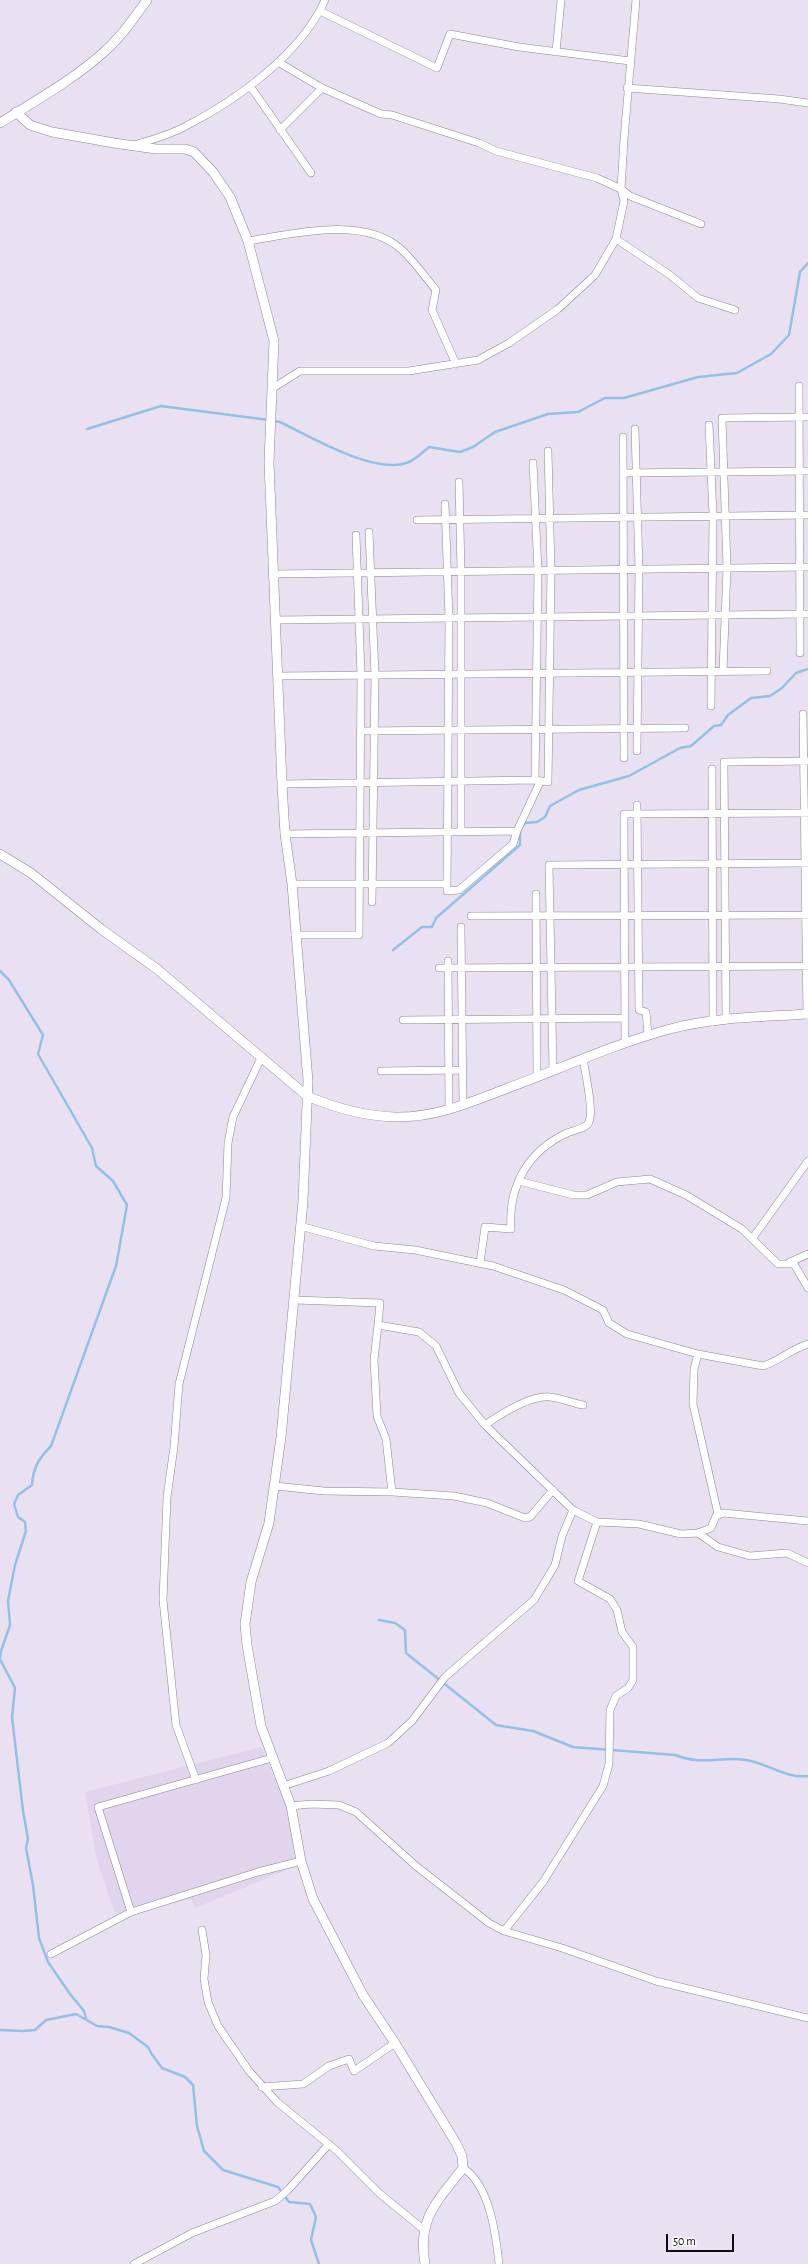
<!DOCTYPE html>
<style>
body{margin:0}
#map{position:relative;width:808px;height:2264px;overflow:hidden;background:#e9e1f2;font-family:"Alegreya Sans",sans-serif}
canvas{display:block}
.scale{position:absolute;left:666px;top:2234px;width:68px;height:18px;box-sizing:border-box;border:2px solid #0e0b11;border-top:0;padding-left:5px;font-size:12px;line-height:14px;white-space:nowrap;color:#0e0b11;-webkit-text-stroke:3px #fff;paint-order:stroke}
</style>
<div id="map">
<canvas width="808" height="2264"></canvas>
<div class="scale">50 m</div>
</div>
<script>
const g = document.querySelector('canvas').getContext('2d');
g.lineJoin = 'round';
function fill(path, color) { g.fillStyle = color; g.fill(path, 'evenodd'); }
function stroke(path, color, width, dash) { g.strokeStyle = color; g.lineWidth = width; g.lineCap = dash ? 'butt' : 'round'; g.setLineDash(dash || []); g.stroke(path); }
fill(new Path2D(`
 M261,1747L291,1814L301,1864L195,1908L191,1899L115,1914L97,1861L85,1792Z`), '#e1d5ed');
stroke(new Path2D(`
 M274,421L280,422C311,437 376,476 409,462C416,459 423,452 429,447L460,452L473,447L495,432L548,414L578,412L605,398H624L698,377L737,373L771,354L789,335L800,272L808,263
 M87,429L161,406L269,420
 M393,950L422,927H432L436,918L520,845V830L525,823L537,822L545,817L550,806L579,790L629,776L680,748L691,746L714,726L721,725L728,715L751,698L770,696L782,688L796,673L808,669
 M0,971L9,980L43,1035L38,1054L92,1148L96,1166L113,1181L127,1205L116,1266L51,1446C39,1458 33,1468 32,1485L18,1495L14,1504L18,1517L25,1522L26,1531L15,1565L8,1601L10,1625L1,1651L0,1659L15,1688L12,1717L23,1811L28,1839L26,1848L33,1885L39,1938L48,1962L70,1994L84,2011L86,2018
 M379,1620L395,1623L405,1630L406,1653L496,1725L533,1731L573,1747L675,1755C703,1766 720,1756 746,1760C767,1763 786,1779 808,1776
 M0,2030L23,2031L35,2030L46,2020L76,2014L97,2026L109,2027L129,2033L148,2047L151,2053L162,2068L185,2077L193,2085L197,2126L204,2151L223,2170L278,2187L289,2202L310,2204L316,2217L311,2240L319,2264`), '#92c1e7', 2.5);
const minor = new Path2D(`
 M320,11L437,68L450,34L519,47L630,61
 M556,52L561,0
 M278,62L322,88L381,114L392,115L479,143L496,151L597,178L621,189L630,196L701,224
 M250,86L311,173
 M627,88L779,99L808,103
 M280,130L322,88
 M134,145C151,140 170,135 186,126C237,100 301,54 325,0
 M616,239L670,275L698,298L735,310
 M248,241C293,234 364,215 402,250C414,261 425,277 436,290L432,310L456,364
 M799,386L800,653
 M273,388L300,371H409L478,360L509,343L558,309L595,275L616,239L624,201L621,189L624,139L636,0
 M709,425L713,516L711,706
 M635,429L639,569L637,751
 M623,437L624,758
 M533,463L538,571L535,780
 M623,473L808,471
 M459,482L461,572V832
 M445,504L449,618L447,891L459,890L513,844L517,831L540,782
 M417,520L808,515
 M369,532L375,675L372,902
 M274,574L808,567
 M276,620L808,614
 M723,671L727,568L722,418L808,417
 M279,676L767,671
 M803,714L807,1015
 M360,731L685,728
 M712,769L713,1022
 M282,784L535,780L548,782L551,571L548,451
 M637,805L639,1010L646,1012L648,1035
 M285,834L517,831
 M292,884H447
 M536,894L537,1077
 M471,916L808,915
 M461,927L463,1105
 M295,935H359L361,675L356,535
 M448,961L449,1110
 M439,968L808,966
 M403,1020L625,1018
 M726,1020L724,762L808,761
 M625,1043L624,814L808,813
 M381,1071L462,1070
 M553,1071L549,865L808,863
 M519,1181L573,1195H587L617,1182L650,1179L686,1195L742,1229L778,1264H794L808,1288
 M300,1226L374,1246L415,1250L493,1266L564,1290L603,1310L609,1323L627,1334L698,1354L763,1366C779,1361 791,1349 808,1344
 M752,1239L808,1161
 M790,1262L808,1254
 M480,1263L485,1227L511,1229C508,1186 528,1151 567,1133C573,1130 586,1129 589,1122C594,1109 585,1073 583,1058
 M295,1300L380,1303L378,1325L419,1332L436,1346L459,1393L485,1425L573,1510L597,1522L639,1524L681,1534L698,1533L711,1528L716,1516L723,1513L808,1521
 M378,1325L374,1360L377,1416L386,1439L392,1492
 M698,1354L694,1369L693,1404L718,1514
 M485,1425C501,1414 530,1395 550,1397C561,1398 572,1403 583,1405
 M275,1486L324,1491L392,1492L454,1496L487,1503L525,1518L530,1517L553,1490
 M698,1533L718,1547L750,1556L787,1553L808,1563
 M196,1780L176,1725L163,1600L167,1497L174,1447L179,1384L226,1198L228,1143L233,1117L261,1058
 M283,1786L329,1771L388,1743L412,1721L445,1677L534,1600L555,1565L562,1536L573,1510
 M291,1806L311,1804L339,1805L356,1812L416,1866L489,1923L504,1931L562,1948L656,1981L808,2018
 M131,1912L98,1807L272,1758
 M202,1930L206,1955L204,1979L208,2002L218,2026L249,2071L277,2102L337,2151L379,2193L423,2229
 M504,1931L543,1882L603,1786L609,1764L610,1710L616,1696L628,1688L633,1680V1647L622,1632L617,1610L610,1599L578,1581L597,1522
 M51,1954L131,1912L258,1872L301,1861
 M262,2087L303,2084L329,2066L349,2059L354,2071L395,2043
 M463,2168C490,2185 496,2235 499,2264
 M134,2264L192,2233L275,2201L288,2190L329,2144`);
const tertiary = new Path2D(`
 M16,112L30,125L52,132L114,143L156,149H185L194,152L213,172L230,197L248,241L274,341L269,462L282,784L285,834L292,884L308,1081L303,1201L281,1437L269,1523L251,1582L245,1624L247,1645L261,1726L291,1806L301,1861L313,1899L363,1995L395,2043L456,2143L462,2156L463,2168C437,2202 417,2218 425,2264
 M0,123C35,101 73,80 104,52C121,37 134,18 147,0
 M0,854L31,873L101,929L157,969L307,1096C335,1108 364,1116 395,1117C435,1118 471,1102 508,1088C562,1068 614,1044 670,1029C714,1017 763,1017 808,1014`);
stroke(minor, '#8c8493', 8);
stroke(tertiary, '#8c8493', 10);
stroke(minor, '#fff', 7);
stroke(tertiary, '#fff', 9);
</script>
